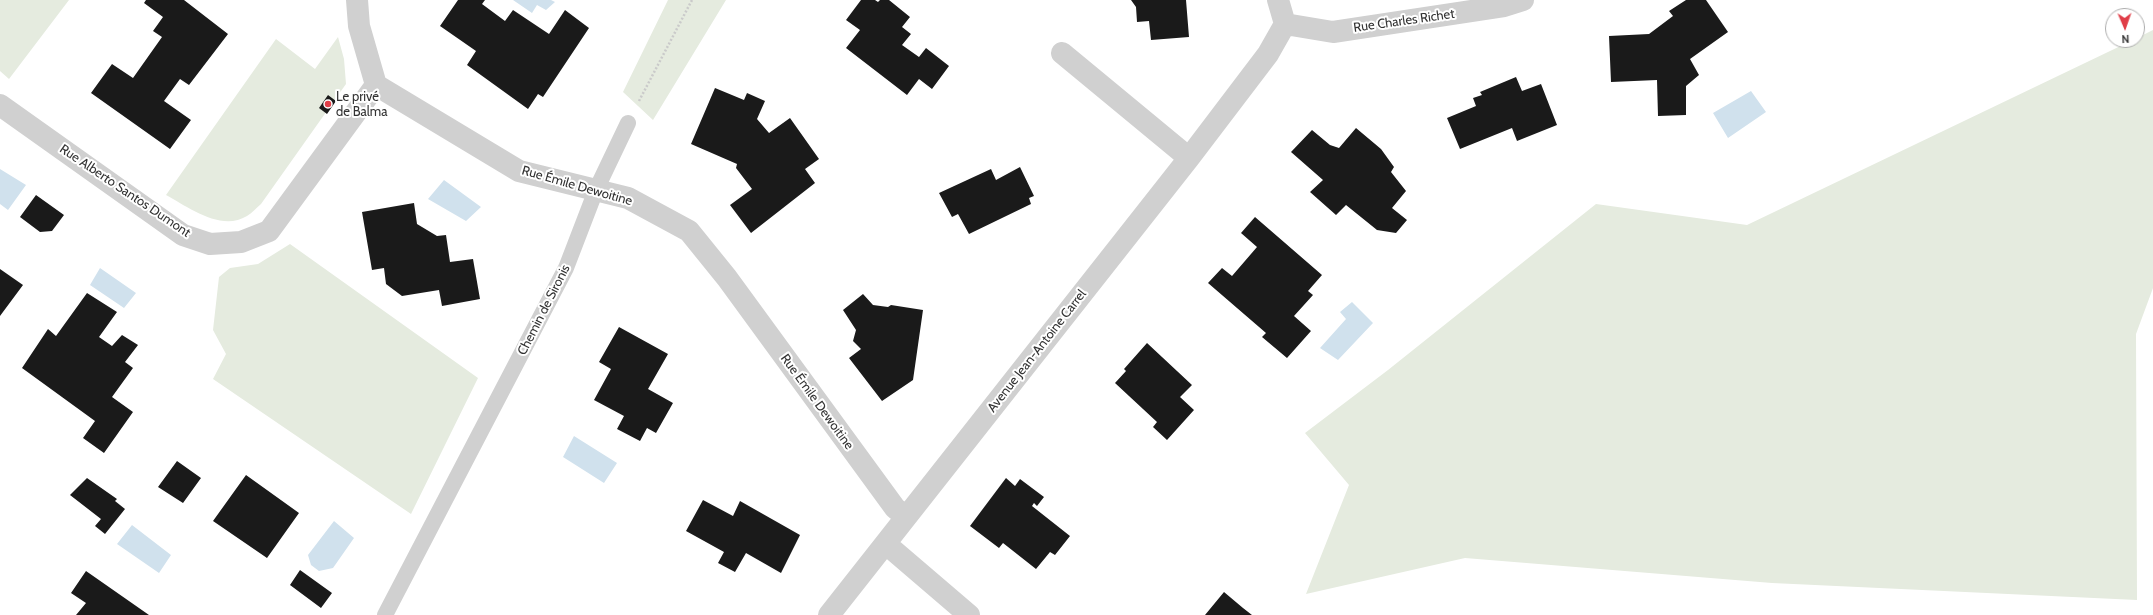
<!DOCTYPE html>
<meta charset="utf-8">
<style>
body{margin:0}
#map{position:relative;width:2153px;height:615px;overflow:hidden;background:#fff;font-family:Cabin,sans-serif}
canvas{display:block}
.north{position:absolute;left:2105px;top:8px;width:40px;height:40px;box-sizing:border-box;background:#fff;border:1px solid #adadad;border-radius:50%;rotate:178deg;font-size:11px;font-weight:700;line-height:16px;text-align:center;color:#333}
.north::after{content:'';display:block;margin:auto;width:14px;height:18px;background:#e03e48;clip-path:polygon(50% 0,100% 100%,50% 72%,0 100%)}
</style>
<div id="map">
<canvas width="2153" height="615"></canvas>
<div class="north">N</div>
</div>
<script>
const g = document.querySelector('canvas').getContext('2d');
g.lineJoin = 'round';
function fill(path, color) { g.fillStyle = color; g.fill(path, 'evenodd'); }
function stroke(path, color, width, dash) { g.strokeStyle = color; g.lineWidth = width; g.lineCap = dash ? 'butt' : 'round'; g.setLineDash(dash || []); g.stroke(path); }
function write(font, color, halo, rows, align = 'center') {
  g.font = font + ' Cabin,sans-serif'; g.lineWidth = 4; g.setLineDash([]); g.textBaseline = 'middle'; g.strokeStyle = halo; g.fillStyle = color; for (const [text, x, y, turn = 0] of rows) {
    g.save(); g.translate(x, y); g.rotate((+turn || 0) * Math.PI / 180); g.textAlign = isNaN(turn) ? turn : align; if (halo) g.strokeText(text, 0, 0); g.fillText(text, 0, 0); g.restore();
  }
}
fill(new Path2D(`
 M0,0H69L9,79L0,71Z
 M668,0H726L653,120L623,92Z
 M2153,30V288L2136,334L2137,600L1772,583L1465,558L1306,594L1349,485L1305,433L1388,370L1596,204L1747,225L2133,40H2137V38Z
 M338,37L344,59L346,84L261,204C256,208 252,213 247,216C221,232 188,207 166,195L276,39L315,69Z
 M290,244L478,378L411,514L213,379L226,354L213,330L219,277L230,268L258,264Z`), '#e5ebdf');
fill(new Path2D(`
 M513,0H551L555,2L546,10L537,5L532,13Z
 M1751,91L1766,112L1728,138L1713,113Z
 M0,169L26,185L8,210L0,204Z
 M444,180L481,207L466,221L428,199Z
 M100,268L136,293L124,308L90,285Z
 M1352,302L1373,323L1338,360L1320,348L1346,319L1340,312Z
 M574,436L617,463L604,483L563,457Z
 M334,521L354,538L333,568L319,571L311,565L308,555Z
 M132,525L171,555L159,573L117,544Z`), '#d0e1ed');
fill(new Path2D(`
 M146,0H184L228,34L189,85L180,79L164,101L191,120L170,149L91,93L112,64L133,78L162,37L153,31L163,17L144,3Z
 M458,0H485L482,4L505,21L513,10L549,34L565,10L589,28L543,97L538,94L528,109L467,65L476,51L440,26Z
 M861,0H875L878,2L880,0H889L910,17L902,27L911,34L902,45L919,57L926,48L949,66L932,89L919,79L907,95L846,48L860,30L846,20Z
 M1131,0H1186L1189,37L1151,40L1149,21L1137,22L1136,7Z
 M1686,0H1706L1728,32L1690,59L1699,75L1686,86V115L1658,116L1657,80L1611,82L1609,36L1649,34L1673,16L1669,11Z
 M1516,77L1522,91L1541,84L1557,125L1517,141L1512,128L1460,149L1447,118L1476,106L1473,98L1482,95L1480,92Z
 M715,88L744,100L747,93L765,101L757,119L769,133L790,118L819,159L805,169L815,183L751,233L730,205L752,189L736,168L737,164L691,144Z
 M328,95L336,101L327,114L319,108Z
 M1356,128L1381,149L1394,167L1391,172L1406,191L1392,208L1407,220L1396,233L1377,230L1346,205L1336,215L1310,192L1323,180L1291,152L1312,130L1330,145L1339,148Z
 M1020,167L1034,196L1029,198L1031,204L969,234L958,214L952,217L939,193L991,169L996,180Z
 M36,195L64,215L52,231L40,232L20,217Z
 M414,203L417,224L437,236L446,235L450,262L473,259L480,299L442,306L439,290L402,296L386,284L384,268L372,270L362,212Z
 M1255,217L1322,275L1308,291L1313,295L1294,316L1311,331L1287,358L1262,337L1266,333L1208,283L1222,268L1232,276L1257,247L1241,233Z
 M0,269L23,285L0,316Z
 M87,293L117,312L99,337L112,346L122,335L138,345L125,362L133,368L112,397L133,412L104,453L83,438L95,421L22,368L48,329L56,336Z
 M863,294L873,305L888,307L891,305L923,310L913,380L882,401L849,358L861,349L853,341L856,330L843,310Z
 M619,327L668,354L648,389L673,403L656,433L647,428L640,441L617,429L624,416L594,400L611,369L599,362Z
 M1147,343L1192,385L1180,397L1194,410L1167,440L1153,427L1157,422L1115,383L1126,371L1124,369Z
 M177,461L201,478L183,503L158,487Z
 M246,475L299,513L267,558L213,521Z
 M87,478L117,499L115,501L125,509L105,534L95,526L101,519L70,495Z
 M1006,478L1015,486L1020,479L1044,497L1037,506L1034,503L1032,506L1070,536L1055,555L1050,552L1036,569L1003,543L999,548L970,526Z
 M703,500L733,516L740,501L800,535L781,573L746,553L735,572L718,563L724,552L686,531Z
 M300,570L332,593L321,608L290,585Z
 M86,571L149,615H76L86,603L71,593Z
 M1224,592L1243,608L1252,615H1205Z`), '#1a1a1a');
stroke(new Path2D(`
 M639,101L692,0`), '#cacaca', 2.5, [2, 2]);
stroke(new Path2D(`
 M385,615L566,268L596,190L628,123`), '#d0d0d0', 16);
stroke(new Path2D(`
 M357,0L359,26L376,85L519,171L628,198L689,231L727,278L895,508L906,517
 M1285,24L1333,32L1504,6L1523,0
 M1062,53L1189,158
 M0,105L183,235L210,244L241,242L269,231L376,85
 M886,544L969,615
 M829,615L1189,158L1268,54L1285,24L1278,0`), '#d0d0d0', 22);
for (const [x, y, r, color] of [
 [328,104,4,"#e03e48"]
]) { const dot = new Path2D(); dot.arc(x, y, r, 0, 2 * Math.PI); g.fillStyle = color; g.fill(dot); stroke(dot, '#fff', 1.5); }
write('13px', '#333', '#fff', [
 ["Rue Charles Richet",1404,21,-8],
 ["Rue Émile Dewoitine",577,186,16],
 ["Rue Alberto Santos Dumont",125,191,34],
 ["Chemin de Sironis",544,310,-63],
 ["Avenue Jean-Antoine Carrel",1037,351,-52],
 ["Rue Émile Dewoitine",817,402,54]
]);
write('13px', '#333', '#fff', [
 ["Le privé",336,97],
 ["de Balma",336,112]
], 'left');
</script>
